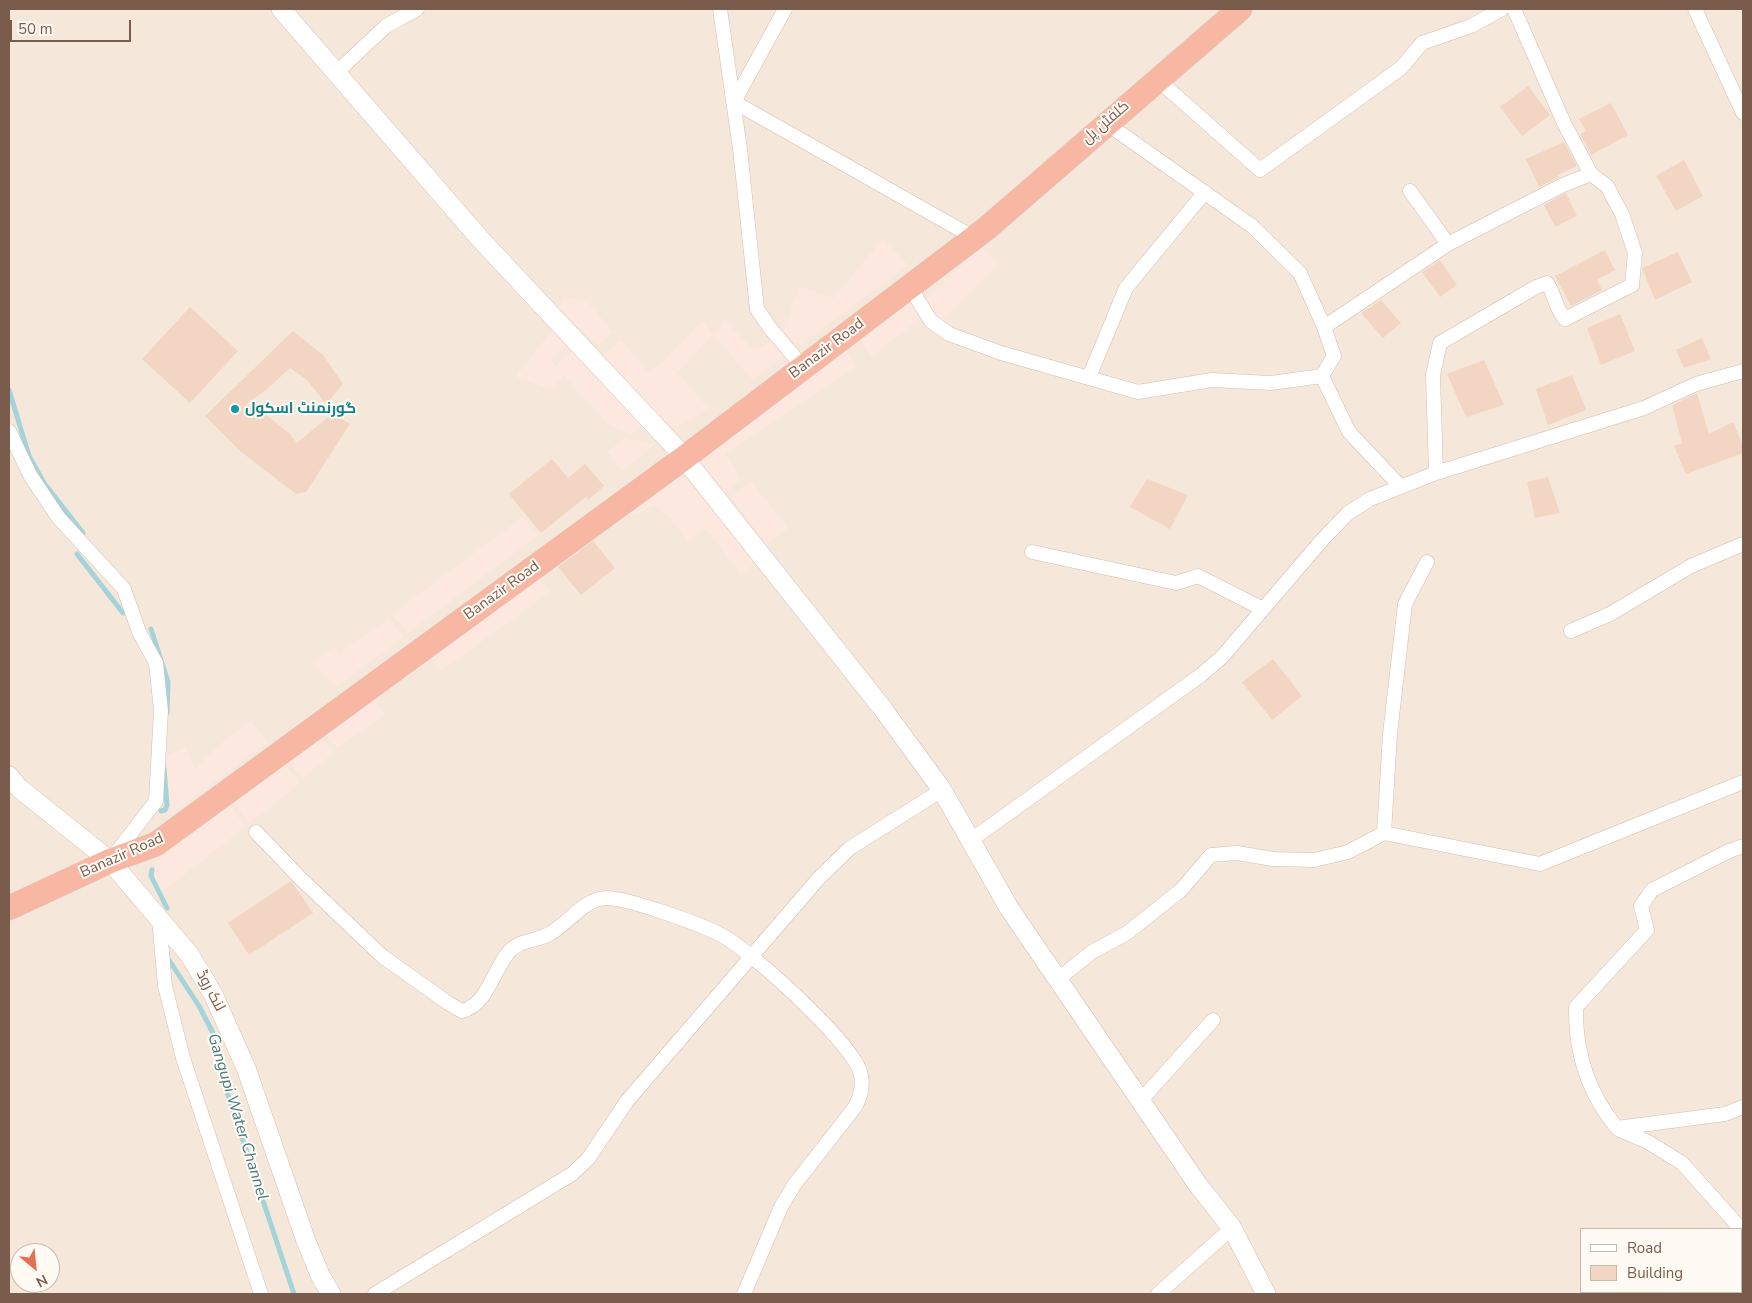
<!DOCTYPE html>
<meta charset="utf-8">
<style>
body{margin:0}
#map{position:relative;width:1752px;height:1303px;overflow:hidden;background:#fdf6ec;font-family:"Nunito Sans",sans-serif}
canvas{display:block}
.frame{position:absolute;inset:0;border:10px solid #7a5c4d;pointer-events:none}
.legend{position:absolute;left:1580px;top:1228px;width:162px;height:65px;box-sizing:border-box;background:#fffaf3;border:1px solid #cabbb1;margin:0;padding:6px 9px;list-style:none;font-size:15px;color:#7a5c4d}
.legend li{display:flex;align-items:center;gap:10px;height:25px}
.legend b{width:25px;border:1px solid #cabbb1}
.north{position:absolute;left:10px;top:1243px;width:50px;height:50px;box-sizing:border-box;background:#fffaf3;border:1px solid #cabbb1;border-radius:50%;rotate:152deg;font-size:14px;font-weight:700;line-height:20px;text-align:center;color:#7a5c4d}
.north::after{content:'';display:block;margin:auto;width:18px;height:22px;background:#e76f51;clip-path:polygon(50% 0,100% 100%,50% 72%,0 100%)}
.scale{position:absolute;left:10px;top:20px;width:121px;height:22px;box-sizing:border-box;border:2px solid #7a5c4d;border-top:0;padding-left:6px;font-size:15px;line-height:18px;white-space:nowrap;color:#7a5c4d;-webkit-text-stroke:4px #fffaf3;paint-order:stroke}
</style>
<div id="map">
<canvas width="1752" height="1303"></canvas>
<div class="frame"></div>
<ul class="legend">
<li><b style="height:6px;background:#fff"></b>Road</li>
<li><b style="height:14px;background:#f3d5c3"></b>Building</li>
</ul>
<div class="north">N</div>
<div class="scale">50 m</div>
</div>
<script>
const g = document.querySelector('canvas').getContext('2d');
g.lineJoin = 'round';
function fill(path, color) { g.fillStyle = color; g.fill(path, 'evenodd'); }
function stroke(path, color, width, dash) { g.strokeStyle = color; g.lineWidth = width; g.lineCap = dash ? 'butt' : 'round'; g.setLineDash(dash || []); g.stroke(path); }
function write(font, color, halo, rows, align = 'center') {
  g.font = font + ' "Nunito Sans",Cairo,sans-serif'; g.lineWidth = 4; g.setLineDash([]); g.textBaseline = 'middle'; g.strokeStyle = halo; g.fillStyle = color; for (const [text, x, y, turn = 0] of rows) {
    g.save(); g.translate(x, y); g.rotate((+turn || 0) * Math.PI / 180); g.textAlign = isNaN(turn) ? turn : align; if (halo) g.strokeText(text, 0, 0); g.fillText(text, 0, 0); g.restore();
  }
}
fill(new Path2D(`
 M9,9H1743V1294H9ZM1581,1229H1741V1292H1581ZM20,1253H50V1283H20Z`), '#f5e8da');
fill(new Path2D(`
 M883,239L908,265L802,344L782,335L799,287L834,298Z
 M980,247L998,264L942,321L924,303Z
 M912,296L925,315L872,356L858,337Z
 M565,297L588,303L613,332L598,345L559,308Z
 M725,320L753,350L774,341L785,356L752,379L713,334L678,372L669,364L708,408L690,420L678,426L669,424L658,416L603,355L621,340L649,373L665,360L702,321L713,334Z
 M552,330L567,342L551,360L555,366L574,349L643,426L631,434L609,425L564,376L552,389L516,377Z
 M844,349L856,366L725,454L741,479L725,492L707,470L696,451Z
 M626,438L654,445L622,471L607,452Z
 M671,472L693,485L757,561L741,574L706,529L688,541L669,516L655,505L636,515L631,512L613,528L604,517Z
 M751,482L788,528L766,544L731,497Z
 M523,517L538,535L408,633L392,614Z
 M535,572L550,592L442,670L427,655Z
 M389,618L403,637L336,687L312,662L334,647L339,654Z
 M371,697L385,714L338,748L323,732Z
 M251,721L267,742L171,815L166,757L185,747L195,769L223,742Z
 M318,736L334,752L303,778L286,760Z
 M284,764L300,783L250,823L234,802Z
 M229,804L245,827L163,891L153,875L156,861Z`), '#fde8e0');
stroke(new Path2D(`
 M9,390L29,456L44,483L83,533
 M77,554L123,613
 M151,629L168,682L167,713
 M161,811L165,810L167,805L164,769
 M152,870L151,876L167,908
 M167,957L199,1006L214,1035L221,1074L294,1294`), '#a5d3da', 5);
fill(new Path2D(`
 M1528,86L1550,115L1522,136L1500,107Z
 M1611,103L1628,135L1591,155L1580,134L1586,131L1579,119Z
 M1564,142L1577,166L1557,175L1559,177L1539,187L1526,159Z
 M1684,160L1703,196L1676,211L1656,176Z
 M1566,193L1577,216L1555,227L1544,205Z
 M1605,250L1615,270L1597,280L1602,290L1571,306L1555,276Z
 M1678,252L1692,282L1655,300L1642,268Z
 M1440,260L1457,285L1440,297L1422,272Z
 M1381,300L1401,323L1383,338L1361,313Z
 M190,307L238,351L190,403L142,359Z
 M1620,314L1635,351L1601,365L1587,328Z
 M293,331L323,355L343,384L326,404L307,380L290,368L266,390L246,404L266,415L289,433L297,443L333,413L350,424L306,492L296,494L240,451L205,416Z
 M1702,338L1711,359L1684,368L1676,350Z
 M1484,360L1504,405L1466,417L1447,374Z
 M1572,375L1586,410L1548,425L1536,389Z
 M1697,393L1709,434L1733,422L1743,445V453L1686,474L1674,446L1682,443L1672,405Z
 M552,459L568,478L585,464L604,486L588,500L586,497L568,511L541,533L509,494Z
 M1548,477L1560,513L1535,518L1527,482Z
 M1147,479L1188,495L1170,529L1130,507Z
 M593,541L615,568L581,595L558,567Z
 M1273,659L1302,696L1272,720L1242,682Z
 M291,881L313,913L249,955L228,923Z`), '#f3d5c3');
const street = new Path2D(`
 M720,9L740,149L757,309L770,328L803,367
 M785,9L734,102L973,237
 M1695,9L1743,113
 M336,73L386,26L417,9
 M1157,79L1260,170L1401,68L1422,43L1471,26L1502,9
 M1106,123L1252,226L1300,273L1324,327L1448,244
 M1410,191L1448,244L1563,185L1591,174L1564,123L1514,9
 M909,286L931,321L949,334L1001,353L1138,392L1212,380L1271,383L1322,376
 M1324,327L1334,356L1322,376L1349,432L1401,487
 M1089,377L1126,288L1205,192
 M9,431L30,475L58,517L124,589L139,632L156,663L161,711L156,801L112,858
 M1436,473L1433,375L1440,343L1536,287L1547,283C1555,294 1555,308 1565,319L1632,285L1635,253L1622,214L1607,186L1591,174
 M1032,552L1176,583L1198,576L1263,609
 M1571,631L1610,614L1691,566L1743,544
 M256,832L300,878L382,956L448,1003L462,1011C487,1005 493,971 508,953C519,939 537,942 551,933C568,923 585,899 605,898C626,897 703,925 723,936C753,953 849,1040 860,1071C864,1084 861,1096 855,1107L794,1185L781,1207L744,1294
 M1384,833L1540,864L1743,782
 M971,840L1201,675L1222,657L1323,539L1348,513L1370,499L1436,473L1644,408L1696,384L1743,371
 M1743,846L1729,851L1652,890L1641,906L1647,930L1576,1007C1575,1052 1588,1093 1617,1128L1725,1114L1743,1107
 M159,918L165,986L183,1058L261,1294
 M1058,979L1092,952L1127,933L1181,890L1211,855L1237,853L1273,859L1314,860L1348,852L1384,833L1390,734L1405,604L1427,562
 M1142,1099L1213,1020
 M1618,1129L1648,1142L1682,1163L1741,1229
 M375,1294L572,1174L588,1159L627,1101L819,878L850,848L942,790
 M1158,1294L1232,1228`);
const secondary = new Path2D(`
 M281,9L482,241L677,449L883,709L942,790L1009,908L1198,1185L1232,1228L1266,1294
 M9,776L19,788L110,861L189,954L213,994L246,1068L306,1241L320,1275L331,1294`);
const highway = new Path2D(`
 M9,908L110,861L156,844L684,458L987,228L1240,9`);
stroke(street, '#d1beb0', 15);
stroke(secondary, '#d6c0b0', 20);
stroke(highway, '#dad1cd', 25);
stroke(street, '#fff', 14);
stroke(secondary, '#fff', 19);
stroke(highway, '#f7b7a3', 24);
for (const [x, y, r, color] of [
 [235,409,5,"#0f9aa8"]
]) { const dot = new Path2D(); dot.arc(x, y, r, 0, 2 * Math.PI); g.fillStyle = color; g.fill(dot); stroke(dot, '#fffaf3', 2); }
write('15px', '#7a5c4d', '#fffaf3', [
 ["کلفٹن پل",1106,123,-41],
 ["Banazir Road",827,349,-37],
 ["Banazir Road",502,591,-36],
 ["Banazir Road",122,856,-24],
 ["لنک روڈ",210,991,62]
]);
write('bold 15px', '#0d838f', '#fffaf3', [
 ["گورنمنٹ اسکول",245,409]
], 'left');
write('italic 16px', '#437c86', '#fffaf3', [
 ["Gangupi Water Channel",237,1117,73]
]);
</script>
